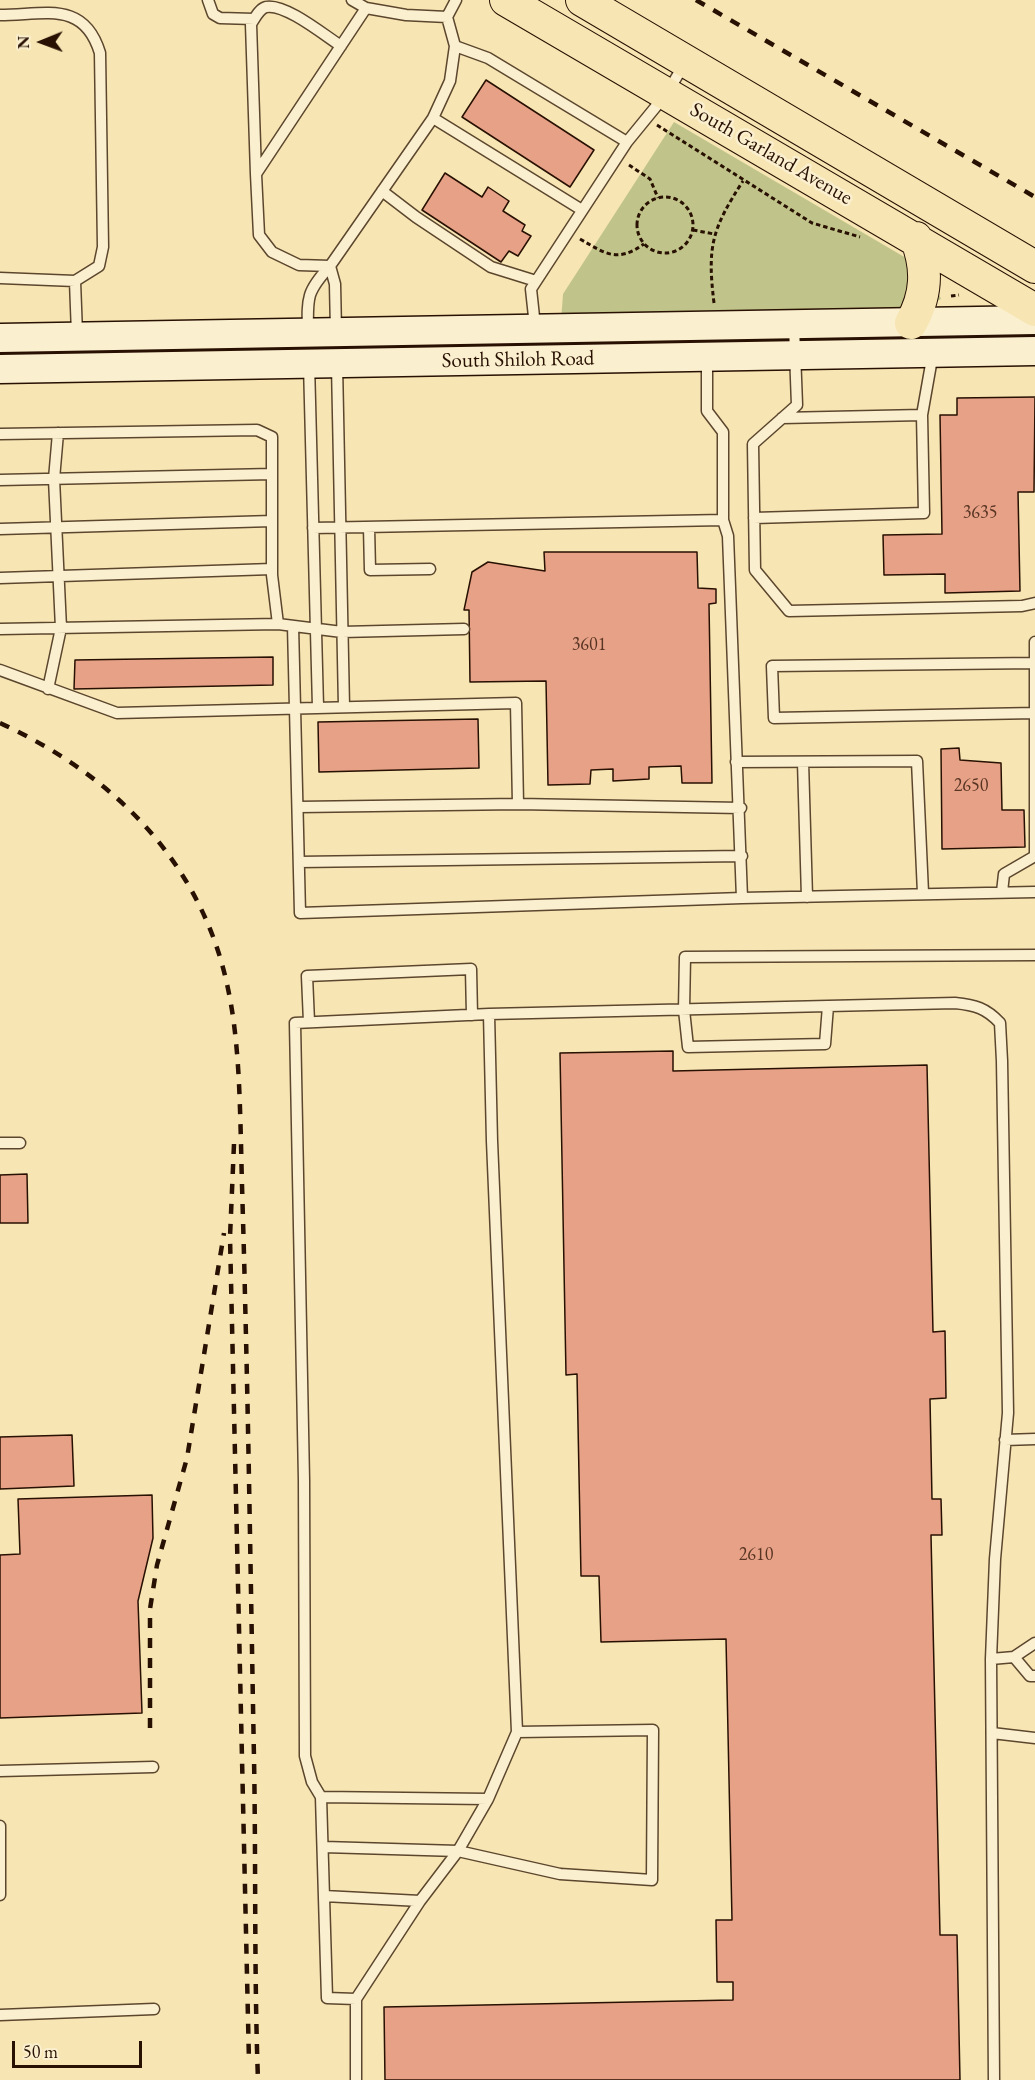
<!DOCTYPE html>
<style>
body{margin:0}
#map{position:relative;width:1035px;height:2080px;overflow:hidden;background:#f7e6b4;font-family:"EB Garamond",serif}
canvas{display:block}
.north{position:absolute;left:12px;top:12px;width:60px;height:60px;-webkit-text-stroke:4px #faefce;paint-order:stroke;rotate:269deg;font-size:16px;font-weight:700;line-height:24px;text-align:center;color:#281002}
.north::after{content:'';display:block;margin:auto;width:21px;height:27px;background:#281002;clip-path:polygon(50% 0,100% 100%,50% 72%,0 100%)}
.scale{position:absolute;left:12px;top:2041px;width:130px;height:27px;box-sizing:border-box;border:3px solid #281002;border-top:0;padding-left:8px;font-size:18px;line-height:21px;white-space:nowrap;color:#281002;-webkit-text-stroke:4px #faefce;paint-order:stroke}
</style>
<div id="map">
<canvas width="1035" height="2080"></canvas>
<div class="north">N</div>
<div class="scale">50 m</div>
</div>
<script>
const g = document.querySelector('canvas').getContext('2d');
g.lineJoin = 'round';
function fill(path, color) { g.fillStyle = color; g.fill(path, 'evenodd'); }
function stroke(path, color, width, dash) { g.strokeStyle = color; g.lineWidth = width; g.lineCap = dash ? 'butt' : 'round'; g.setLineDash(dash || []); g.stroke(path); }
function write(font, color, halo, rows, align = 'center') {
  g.font = font + ' "EB Garamond",serif'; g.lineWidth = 5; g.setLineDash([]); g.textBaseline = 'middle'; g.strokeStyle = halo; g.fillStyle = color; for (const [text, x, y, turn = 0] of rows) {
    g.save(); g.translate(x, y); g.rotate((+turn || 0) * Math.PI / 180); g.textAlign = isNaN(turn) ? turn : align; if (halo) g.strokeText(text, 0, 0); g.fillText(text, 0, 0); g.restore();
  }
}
fill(new Path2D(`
 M674,122L930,272L941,299L913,315L561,321L563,294Z`), '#c1c48a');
const building = new Path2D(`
 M486,80L594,150L570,187L462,117Z
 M445,173L482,197L488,187L509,201L503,211L525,225L522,231L531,236L518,256L509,251L501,262L422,210Z
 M1035,397L1034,492H1018L1020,591L945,593V574L884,575L883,535L942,534L940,415H957V398Z
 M544,552H697L698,588L716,589V603L709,604L712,783H682L681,766L649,767V779L613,781V769L591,770L590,784L548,785L546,681L470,682L469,610H464L472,572L488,562L545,571Z
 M273,657V685L74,689L75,660Z
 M478,719L479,768L319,772L318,722Z
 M959,748L960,760L1001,763L1002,810H1024L1025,847L942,849L941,749Z
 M673,1051V1071L927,1065L933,1332L945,1331L946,1398L930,1399L932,1499H941L942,1535H931L940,1935H957L960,2080H385L384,2007L733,2000V1982H717L716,1920H732L726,1639L601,1642L599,1576H581L577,1374L566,1375L560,1053Z
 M27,1174L28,1223H0V1175Z
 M72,1435L74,1486L0,1489V1437Z
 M152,1495L153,1538L138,1601L142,1713L0,1718V1555L20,1554L18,1499Z`);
fill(building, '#e6a187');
stroke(building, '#281002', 1.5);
const service = new Path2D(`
 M208,0L213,14L220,18L254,19
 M352,0L366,8
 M0,15C45,15 84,0 100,53L103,247L99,266L75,281L0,278
 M455,46L488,58L627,142
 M433,118L582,210
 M256,174L251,24C255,18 259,9 266,7C285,3 324,35 341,46
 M382,191L416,217L491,267L536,281
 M330,266L299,265L272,252L259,235L256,174L366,8L406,15L447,17
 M330,266L335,284L336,331
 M75,281L77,334
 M535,326L531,289L627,142L667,93L685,63
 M794,326L797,405L753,444L755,570L789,611L1022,606L1035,603
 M308,331C307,297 307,291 330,266L433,118L450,81L455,46L447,17L456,0
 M309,364L318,707
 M337,365L344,707
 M922,415L933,353
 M0,434L257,430L272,437V575L278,624L342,632L464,629
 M0,480L272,474
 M754,518L924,513L922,415L782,418
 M723,520L728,536L742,898L1035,892
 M369,527L370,570L430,569
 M313,528L723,520V432L707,411V357
 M0,529L272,521
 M0,578L272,569
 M293,626L300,913L742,898
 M0,629L278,624
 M1035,663L772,666L774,718L1035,713
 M0,670L117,713L516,703L518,804L741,808
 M48,689L61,628L54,479L58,433
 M736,762L917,761L923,893
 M803,762L807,897
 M299,807L518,804
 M299,862L742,856
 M1002,892L1004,874L1035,856V642
 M828,1006L825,1044L688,1047L684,1010L685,957L1035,955
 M309,1022L307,976L471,969L472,1015
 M0,1143H20
 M1005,1440L1035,1439
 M1014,1657L1030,1676H1035
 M991,1659L1014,1657L1035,1643
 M992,1733L1035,1738
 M0,1771L153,1767
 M321,1797L327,1998L356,1999
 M488,1799L321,1797L312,1782L305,1756L304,1480L295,1023L489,1014
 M0,1826V1895
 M324,1847L458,1851L560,1874L652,1880L653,1730L517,1732
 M324,1896L420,1901
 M0,2015L154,2009
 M356,2080V1999L420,1901L458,1851L488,1799L517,1732L492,1141L489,1014L955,1003C975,1005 986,1008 1000,1023L1002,1061L1008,1413L995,1559L991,1659L994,2080`);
const secondary = new Path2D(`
 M0,338L1035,320
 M0,369L1035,351`);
const primary = new Path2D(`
 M506,0L1035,310
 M582,0L1035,267
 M911,323C927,295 928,268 916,238`);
stroke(service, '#5c462e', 13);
stroke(secondary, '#281002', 31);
stroke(primary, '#281002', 34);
stroke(new Path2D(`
 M657,125L812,223L860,237
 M629,165L650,179L658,198
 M637 225a28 28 0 1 1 56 0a28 28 0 1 1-56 0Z
 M693,230L714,234
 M580,239C606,254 617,263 644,244
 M951,296L959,295
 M714,303C707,246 712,229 743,181`), '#281002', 3, [4.5, 3]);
stroke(service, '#faefce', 10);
stroke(secondary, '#faefce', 28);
stroke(primary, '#f7e6b4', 32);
stroke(new Path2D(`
 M696,0L1035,197
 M0,723C95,767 173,834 212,934C238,1001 239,1072 241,1143C242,1194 244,1245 245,1297C249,1450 251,1604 254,1758C256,1865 254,1973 258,2080
 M234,1144L230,1237L249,2062
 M150,1728V1609L157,1565L187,1458L224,1233`), '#281002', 4.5, [10, 10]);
write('18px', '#583423', null, [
 ["3635",980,513],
 ["3601",589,645],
 ["2650",971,786],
 ["2610",756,1555]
]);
write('21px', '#281002', '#faefce', [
 ["South Garland Avenue",771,154,30],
 ["South Shiloh Road",518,360,-1]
]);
</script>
